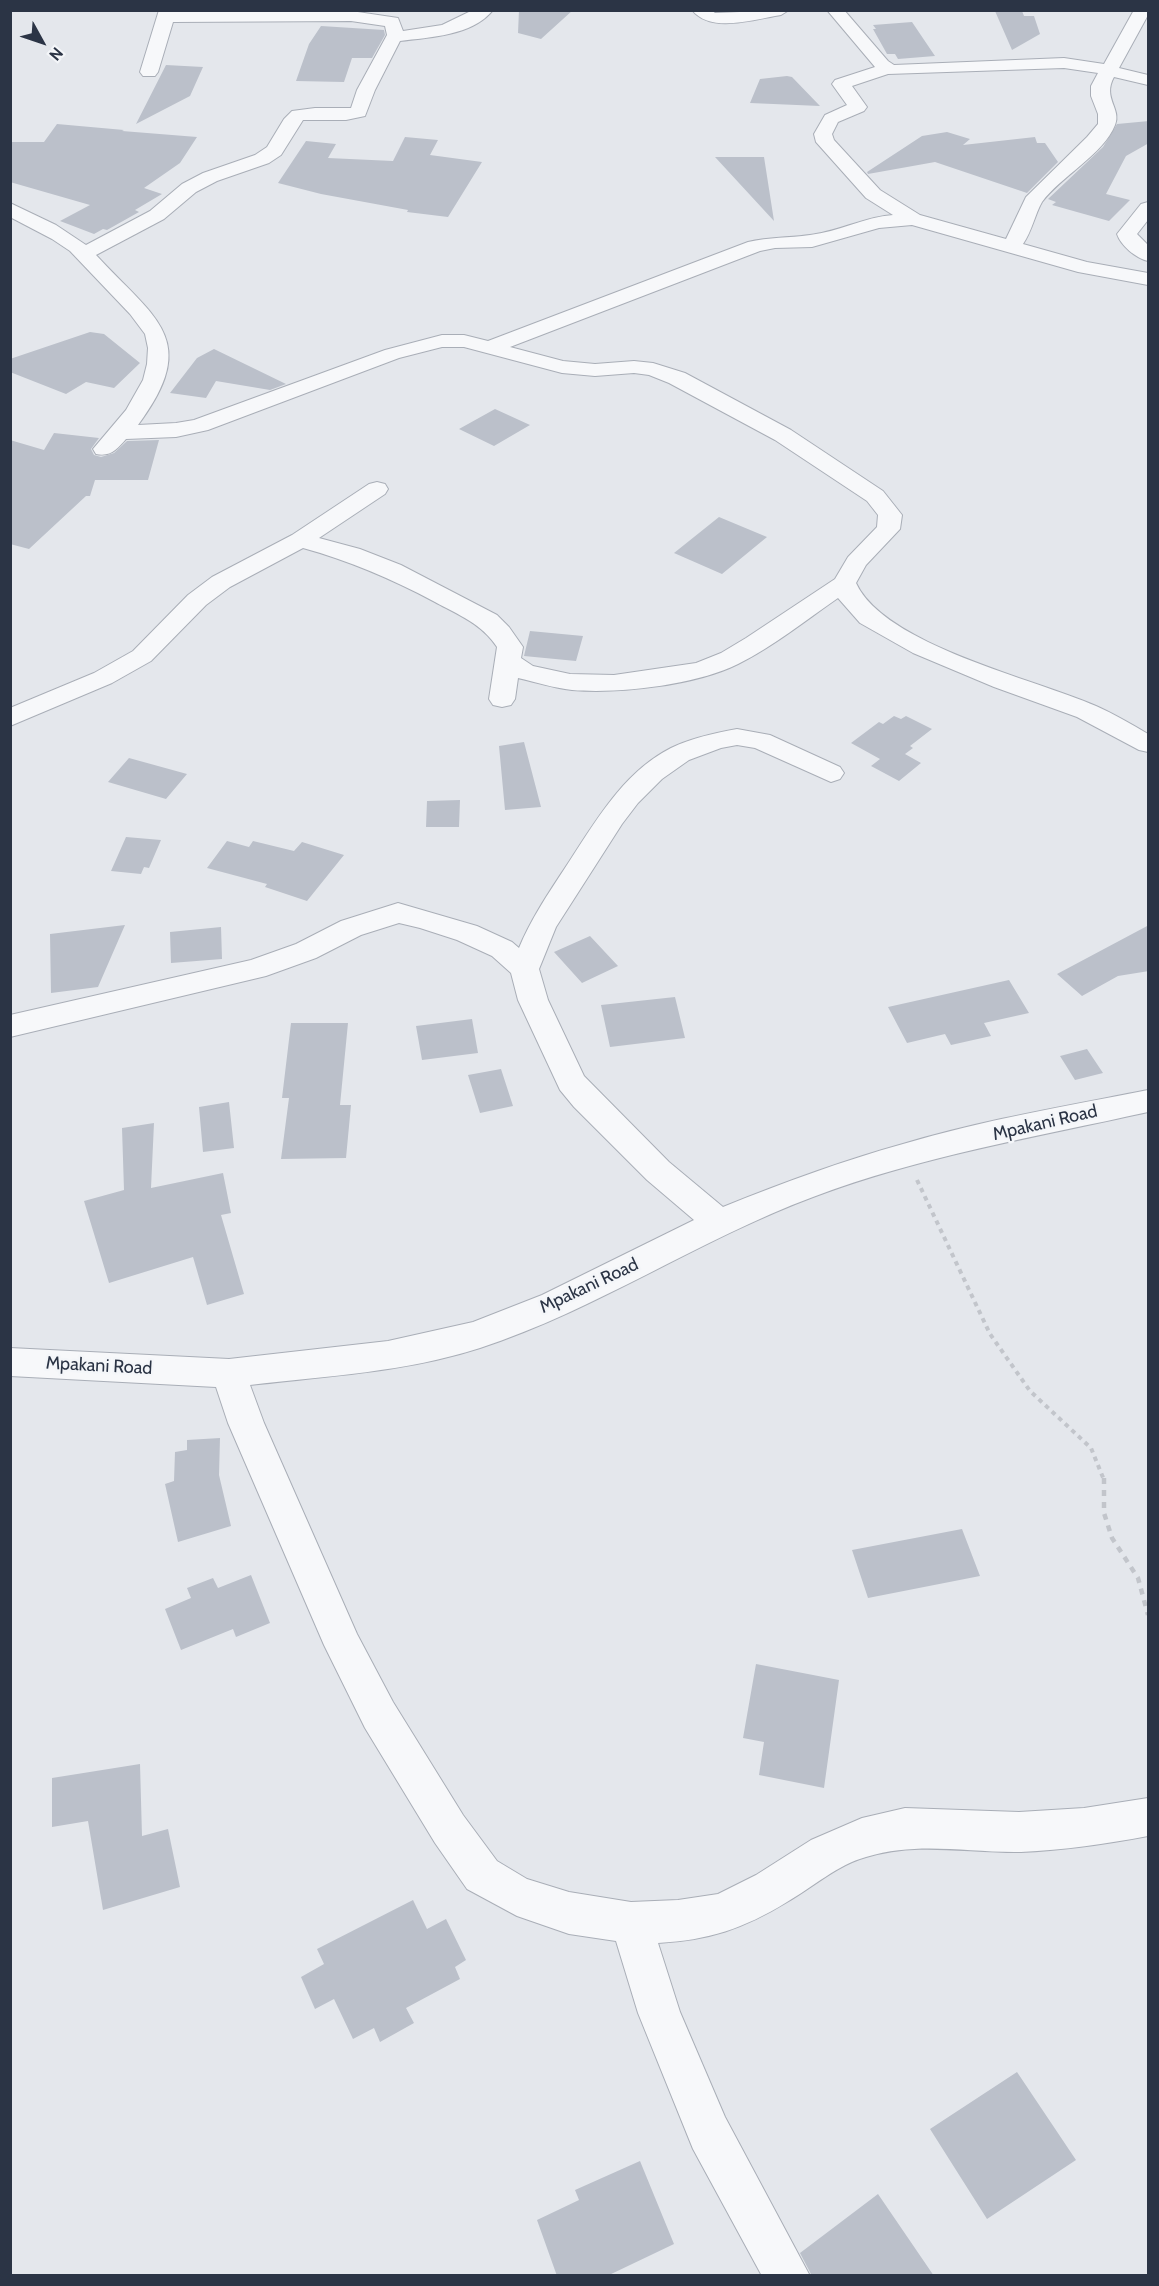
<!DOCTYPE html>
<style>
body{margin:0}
#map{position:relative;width:1159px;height:2286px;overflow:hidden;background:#e4e7ec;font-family:Cabin,sans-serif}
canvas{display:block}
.frame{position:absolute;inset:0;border:12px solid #2b3445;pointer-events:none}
.north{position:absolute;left:12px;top:12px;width:60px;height:60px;-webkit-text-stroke:4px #f4f6f9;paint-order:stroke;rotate:130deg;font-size:16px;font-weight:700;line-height:24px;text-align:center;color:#2b3445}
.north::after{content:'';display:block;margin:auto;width:21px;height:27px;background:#2b3445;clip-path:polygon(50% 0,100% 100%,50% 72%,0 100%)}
</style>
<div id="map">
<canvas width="1159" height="2286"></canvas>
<div class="frame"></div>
<div class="north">N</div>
</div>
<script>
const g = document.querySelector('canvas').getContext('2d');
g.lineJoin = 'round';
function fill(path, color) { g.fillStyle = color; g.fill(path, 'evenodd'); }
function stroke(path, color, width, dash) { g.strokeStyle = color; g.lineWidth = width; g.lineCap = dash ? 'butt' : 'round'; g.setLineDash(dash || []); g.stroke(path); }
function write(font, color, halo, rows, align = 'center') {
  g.font = font + ' Cabin,sans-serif'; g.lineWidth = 5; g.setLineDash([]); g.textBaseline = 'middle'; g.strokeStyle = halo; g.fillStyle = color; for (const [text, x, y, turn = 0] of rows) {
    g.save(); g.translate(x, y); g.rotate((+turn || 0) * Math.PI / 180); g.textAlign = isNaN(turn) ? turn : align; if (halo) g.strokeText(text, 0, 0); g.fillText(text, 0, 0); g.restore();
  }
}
fill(new Path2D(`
 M519,10H573L541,39L518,33Z
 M995,11H1022L1024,16H1034L1040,34L1012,50Z
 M912,22L935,56L898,59L895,54H887L873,29H876L873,25Z
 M321,26L384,30L385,35L372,58H352L344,82L296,81L309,44Z
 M166,65L203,67L190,96L136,124Z
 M787,76L792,77L820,106L750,103L760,79Z
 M1149,121V143L1126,156L1106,194L1130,200L1109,221L1052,205L1056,202L1048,199L1103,147L1117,124Z
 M57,124L124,130L122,131L197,137L180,163L144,188L162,194L135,210L139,212L107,230L103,229L94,234L60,221L90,205L10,182V142H44Z
 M947,132L970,139L963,145L1035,137L1037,143H1045L1058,162L1027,193L935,162L868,174L867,172L922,136Z
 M405,137L438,140L430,155L482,162L448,217L407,212L408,210L321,194L278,183L306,141L336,144L328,158L393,161Z
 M715,157H764L774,221Z
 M90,332L104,334L140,363L114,388L86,382L66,394L10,372V359Z
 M214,349L286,384L270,390L216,381L206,398L170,393L197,358Z
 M495,409L530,425L494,446L459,429Z
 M54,433L99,438L91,449L94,455L101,457L114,453L127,441L159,440L148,480H95L90,496H86L29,549L10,544V440L44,450Z
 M719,517L767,537L722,574L674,553Z
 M530,631L583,636L576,661L524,656Z
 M894,716L901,719L906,716L932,729L910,746L913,748L905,754L921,763L899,781L871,766L880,759L851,743L879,722L883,724Z
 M524,742L541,807L505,810L499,746Z
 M129,758L187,774L166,799L108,782Z
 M460,800L459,827H426L427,801Z
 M126,837L161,840L149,868L144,867L141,874L111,871Z
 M227,841L249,847L253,841L294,851L302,842L344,855L307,901L265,887L267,884L207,868Z
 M125,925L98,987L51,993L50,934Z
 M1149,925V971L1118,976L1082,996L1057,974Z
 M221,927L222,959L171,963L170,932Z
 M590,936L618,966L582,983L554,952Z
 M1009,980L1029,1013L984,1023L991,1036L951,1045L945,1034L907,1043L888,1007Z
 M675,997L685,1038L610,1047L601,1005Z
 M472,1019L478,1053L422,1060L416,1026Z
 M291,1023H348L340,1105H351L346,1158L281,1159L289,1098H282Z
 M1087,1049L1103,1073L1075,1080L1060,1056Z
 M501,1069L513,1106L480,1113L468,1075Z
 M229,1102L234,1148L203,1152L199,1107Z
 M154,1123L151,1188L223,1173L231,1213L221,1215L244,1294L207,1305L193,1257L109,1283L84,1201L124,1190L122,1128Z
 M220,1438L219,1475L231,1526L178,1542L165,1484L174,1481L175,1452L187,1450V1440Z
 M962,1529L980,1576L868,1598L852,1550Z
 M251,1575L270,1623L236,1637L233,1629L181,1650L165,1609L191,1598L187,1588L213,1578L218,1588Z
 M756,1664L839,1680L824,1788L759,1775L764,1742L743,1738Z
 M140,1764L142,1836L168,1829L180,1887L103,1910L88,1821L52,1827V1778Z
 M413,1900L427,1929L446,1919L466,1960L455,1967L460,1979L406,2008L414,2023L380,2042L374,2028L353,2039L334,1999L315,2009L301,1977L324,1964L317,1949Z
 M1017,2072L1076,2160L987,2219L930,2129Z
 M640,2161L674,2244L607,2276H557L537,2220L579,2200L575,2190Z
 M878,2194L934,2276H812L800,2253Z`), '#bbc0ca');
const minor = new Path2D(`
 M159,10L351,11L398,18L403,31L442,25L473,10H493C472,36 430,37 400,41L375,90L365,116L346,120H303L281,155L269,163L217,181L196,192L164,219L96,255C155,319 202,339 138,425L176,423L194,420L385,350L442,335H464L488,341L748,242C769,237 789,238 810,235C838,232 864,217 893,215L866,198L816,142L814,134L825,115L847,105L832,84L835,80L875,67L827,10H844L888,61L894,65L1064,58L1104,64L1134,10H1148V15L1119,68L1148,75V85L1114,77C1102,98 1122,109 1115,125C1104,154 1060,177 1042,202C1035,214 1032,231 1023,244L1087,262L1148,273V285L1078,272L912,225L879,228L812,247L775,248L760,251L510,347L563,361L595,364L634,361L653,363L685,373L791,430L883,491L902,515L900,529L866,565L856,583C884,645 1035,679 1096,706C1114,714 1131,724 1148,734V752L1139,750L1077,717L994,687L913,653L860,623L838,598C806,620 774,646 738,664C696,685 619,694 572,690C554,688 535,682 518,678L515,699L511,705L502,707L493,705L489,699L497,647C482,624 459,615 435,602C392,579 350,561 303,548L230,587L206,605L151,661L112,683L10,726V708L94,673L133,651L188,595L212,577L292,535L369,484L377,482L385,484L388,489L385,494L319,538L360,549L401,565L497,615L509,627L523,647L521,658L533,666L570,674L614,675L696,663L721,653L746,638L835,579L848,557L877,527L878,515L867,501L775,440L669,383L649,375L634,373L595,376L562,373L464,347H442L399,358L208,430L176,437L126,439C117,449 111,457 96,454L93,449L126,410L143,380L147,364L148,348L145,334L130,314L70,251L52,239L10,217V203L56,225L86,245L150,211L182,184L203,173L255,155L267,147L284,119L292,111L315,108H351L357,90L387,35L385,26L351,21L173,22L158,72L155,76H143L140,72ZM1064,68L1098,73L1091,86V96L1098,114V124L1087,137L1026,197L1006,239L920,215L880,190L834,140L832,134L838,122L864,111L867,107L852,86L888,74Z
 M692,10H711L715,13L789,10L781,15C755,19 711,34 692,10Z
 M1148,202V220L1137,234L1148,245V261C1136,258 1121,246 1117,234L1141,204Z
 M737,729L770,735L840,767L844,773L840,779L831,782L755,748L737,745L721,748L689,760L662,779L638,803L622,824L556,927L539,969L548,1000L584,1076L669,1162L723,1207C782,1183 842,1161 903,1144C983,1120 1067,1106 1148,1090V1112C1036,1137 921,1156 813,1197C698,1240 596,1310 480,1348C406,1372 327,1376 250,1385L264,1423L357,1634L393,1702L463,1815L497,1861L527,1879L569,1892L631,1902L678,1900L718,1894L756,1875L811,1840L862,1818L905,1808L1019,1812L1084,1808L1148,1798V1836C1106,1844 1064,1850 1021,1852C966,1853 921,1841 866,1857C837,1865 813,1887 787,1902C743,1929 709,1940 658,1943L680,2012L725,2117L810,2276H762L693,2149L638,2013L616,1941L569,1934L517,1916L467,1889L435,1843L365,1728L324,1645L228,1423L216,1387L10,1376V1348L229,1359L388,1341L473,1322L542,1295L694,1220L647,1180L574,1107L560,1090L518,1000L511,973L492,956L457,940L420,928L399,923L361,935L316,958L266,976L10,1037V1015L251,960L296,944L341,921L398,903L477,926L512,942L519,948C531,919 548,894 565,868C594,824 622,773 671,748C691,738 715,733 737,729Z`);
stroke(minor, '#a9aeb7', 2);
stroke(new Path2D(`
 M917,1180L990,1334L1030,1391L1091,1448L1104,1480`), '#c2c5cb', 4, [4.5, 4.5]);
stroke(new Path2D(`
 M1104,1478V1513L1112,1538L1138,1578L1148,1615`), '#c2c5cb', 4.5, [6, 6]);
fill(minor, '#f7f8fa');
write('18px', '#2b3445', '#f4f6f9', [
 ["Mpakani Road",1045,1123,-13],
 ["Mpakani Road",589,1286,-25],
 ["Mpakani Road",99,1366,3]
]);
</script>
